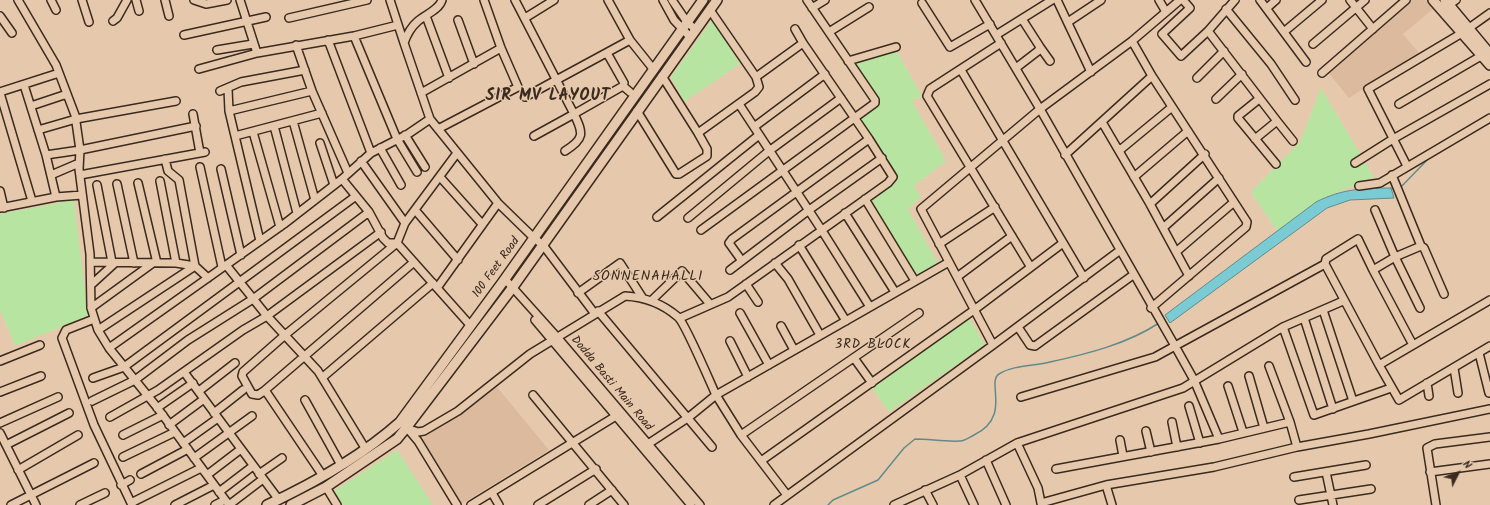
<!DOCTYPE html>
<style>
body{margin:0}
#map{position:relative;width:1490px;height:505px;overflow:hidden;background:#e6c9ad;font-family:Kalam,sans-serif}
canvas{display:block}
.north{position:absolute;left:1438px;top:453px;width:40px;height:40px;-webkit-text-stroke:3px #e6c9ad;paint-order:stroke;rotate:48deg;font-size:11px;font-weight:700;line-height:16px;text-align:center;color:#3b2a1e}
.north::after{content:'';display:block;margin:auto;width:14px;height:18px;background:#3b2a1e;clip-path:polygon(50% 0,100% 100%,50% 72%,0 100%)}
</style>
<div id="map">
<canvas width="1490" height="505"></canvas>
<div class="north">N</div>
</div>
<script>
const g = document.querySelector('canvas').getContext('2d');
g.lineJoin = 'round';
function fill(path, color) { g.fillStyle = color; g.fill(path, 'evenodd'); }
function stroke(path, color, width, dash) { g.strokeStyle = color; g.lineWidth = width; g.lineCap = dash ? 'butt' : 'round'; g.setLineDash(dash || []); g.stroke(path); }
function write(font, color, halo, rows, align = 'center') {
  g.font = font + ' Kalam,sans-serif'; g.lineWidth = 3; g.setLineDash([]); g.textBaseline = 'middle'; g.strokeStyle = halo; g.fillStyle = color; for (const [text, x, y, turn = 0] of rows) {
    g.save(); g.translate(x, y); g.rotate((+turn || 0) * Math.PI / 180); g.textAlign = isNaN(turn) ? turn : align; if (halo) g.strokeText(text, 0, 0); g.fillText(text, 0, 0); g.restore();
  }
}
fill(new Path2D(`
 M1411,0H1426L1433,9L1403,34L1419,53L1349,98L1327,71Z
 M497,387L549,450L460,505L422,439L462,413Z`), '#dbba9e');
fill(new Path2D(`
 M712,20L740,64L684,102L671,77Z
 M896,50L922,96L912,101L946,161L914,186L921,197L908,209L938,263L916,275L869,201L899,179L859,119L880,104L851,63Z
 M1321,88L1374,177L1316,202L1277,231L1251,192L1300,142Z
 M74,200L88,316L15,346L0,310V214Z
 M969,318L985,345L889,412L872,388Z
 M397,450L433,505H343L334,491Z`), '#b8e4a2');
const water = new Path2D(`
 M1391,188L1394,198L1350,200L1327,208L1170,323L1165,315L1316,202C1342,189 1362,188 1391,188Z`);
fill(water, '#7acbd4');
stroke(water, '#618b8b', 1);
stroke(new Path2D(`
 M1399,189L1430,157
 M828,505L833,500L878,480L904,448L915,439C929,439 946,442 960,441C965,441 970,437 974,435C1012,417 986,382 999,374C1013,365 1035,366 1050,362C1087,354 1127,344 1159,323`), '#618b8b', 1.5);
const minor = new Path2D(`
 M18,0L56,65L75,115L80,150L79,169L90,254L91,308L98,330L109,348L156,406L229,505L263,479
 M51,0L56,10
 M82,0L89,22
 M136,0L139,11
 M165,0L169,16
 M194,0L206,4L227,0
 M240,0L257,53
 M390,0L404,43
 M442,0C439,10 426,14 418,21C411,27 407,34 404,43L430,119L498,203L534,238L543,245L595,314
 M515,0L574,114L534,136
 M608,0L630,40L654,70
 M663,0L674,20L690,37
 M672,0L687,22L696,30
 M975,0L1040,109L921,209L993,345
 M1057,0L1091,72
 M1159,0L1166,12
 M1180,0L1132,41L1040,109L1175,346L1325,264L1379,365L1490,300
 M1183,0L1190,8L1162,34L1181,56L1208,31L1235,0
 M1260,0L1306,62
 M1350,0L1373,29
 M922,3L950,47L990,24
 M1449,5L1456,0
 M812,8L825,0
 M1267,8L1276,0
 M1226,9L1271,64L1295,100
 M0,16L12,33
 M426,16L449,78
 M289,18L367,0
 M525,18L554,0
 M458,20L474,64
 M113,21L117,18L127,0
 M1068,22L1101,0
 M795,29L803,43
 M1208,31L1277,121L1255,139
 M1285,31L1322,0
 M829,32L869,7
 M184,35L266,17
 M996,35L1052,0
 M354,36L397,139L417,172
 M328,40L371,153
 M1132,41L1152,76L1247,222L1246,227L1151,308
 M1001,43L930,89L927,96L1030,266
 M1313,44L1365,0
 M296,45L312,91L348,173
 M1040,47L1050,61
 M217,50L253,44
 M848,61L896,47
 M1016,68L1038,51L1040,47L1022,19
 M199,69L257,53L354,36L398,25
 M961,70L1084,278
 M1322,73L1406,0
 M662,76L698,133L755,92L759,87L756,77L710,10
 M1197,78L1224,51
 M24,85L46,155L56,197
 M623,86L630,92
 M228,89L229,111L260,241
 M220,91L241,82L305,70
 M0,92L59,73
 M0,93L32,201
 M421,93L501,48
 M525,97L630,40
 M1216,99L1242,74
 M1259,99L1238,116V118L1276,164
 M739,104L821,229L870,307
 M1399,104L1481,56
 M31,106L67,94
 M229,111L312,91
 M637,111L676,174H679L707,156V149L698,133
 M193,114L200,153
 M293,121L315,200
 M1277,121L1293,141
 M1102,122L1150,204L1189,276
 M274,126L297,213
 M754,127L825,74
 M438,129L518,87L501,48L484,0
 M38,130L76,119L176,101
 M253,132L280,227
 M405,135L425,167
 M235,136L322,113
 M320,143L334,185
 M380,148L401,185
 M1120,150L1172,107
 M565,151C584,139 584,134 574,114L623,86L624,83L607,53
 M46,155L80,150L196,126
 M1065,155L1152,76
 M361,161L405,223
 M1355,163L1393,139L1490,84
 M1407,166L1368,89L1462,33L1490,13
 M200,167L222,267
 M221,169L241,255
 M51,175L79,163
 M80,175L205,152
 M1392,175L1421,246L1424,248L1444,294
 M440,177L482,224
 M1134,177L1188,131
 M342,179L369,212L383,238L388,243H397L470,325
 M160,181L176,263
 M138,183L157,263
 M117,184L134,263
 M97,185L112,262
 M1359,186L1380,183L1490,118
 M0,191L4,208
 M865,199L915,281
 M1150,204L1205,154
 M0,208L56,197L82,195
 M1375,210L1395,257L1420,308
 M416,211L458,260
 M845,213L895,292
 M657,217L759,135
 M688,218L769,151L841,98
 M1163,228L1219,178
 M701,230L875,103V100L807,0
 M939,244L995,207
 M799,245L846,321
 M1176,252L1234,202
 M742,261L729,243L732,239L869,139
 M90,262L176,263L195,266L208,278
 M775,263L788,279L820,335
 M1325,264L1326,259L1358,239L1373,270
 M226,265L267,316L318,371L365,448
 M730,270L809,210L882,158
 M957,277L1012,236
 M505,279L557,337L700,505
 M92,284L115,263
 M746,284L758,302
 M437,288L498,203
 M578,293L620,263L642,297
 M651,301L682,271L710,304
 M91,308L153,263
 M1323,310L1353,401
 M598,311L712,447
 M740,313L769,365
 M680,318L728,297L888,183L893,177L869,139L803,43L756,77
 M1304,318L1333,409
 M94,319L66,330L62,338L94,425L132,505
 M535,320L691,505
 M781,326L794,350
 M1018,327L1030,345L1035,346L1133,275
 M1283,327L1314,415L1391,388
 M98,330L195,266L179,180L168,171L165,159
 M730,341L748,377
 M1413,345L1373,270L1395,257L1421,246
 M109,348L284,224L342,179L371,153L408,134L430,119
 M1479,353L1489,393
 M854,358L872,383
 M0,361L40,345
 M1379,365L1399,400L1490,346
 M1269,366L1290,422L1297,447
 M1454,368L1458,393
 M184,372L279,500
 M1249,376L1264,428
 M323,377L433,283
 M93,378L124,367L356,196
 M1427,383L1429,396
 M1228,386L1243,432
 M199,391L235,363
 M264,391L414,262
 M0,392L41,376
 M533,395L624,505
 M1021,397L1155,357L1175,346L1194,380L1219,439
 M305,400L341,465
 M92,401L135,380L188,340L253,299L369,212
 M1189,406L1200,443
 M157,408L193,383
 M214,413L243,390
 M110,417L158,390L243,330L267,316L381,232
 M1172,422L1177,447
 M0,423L58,397
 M169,425L204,399
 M406,428L418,432L424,431L458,411L530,354L625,296C645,297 663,304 678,317C685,323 710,382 716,395L949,262
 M407,428L418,441L457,505
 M1146,431L1151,452
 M0,433L36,505
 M123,435L163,415
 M741,435L919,313
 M1120,440L1123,456
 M183,443L218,418
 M1017,443L1038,488L1041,503L1106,485L1214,467L1297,447L1369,434L1490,409
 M6,445L69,413
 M645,446L689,417L716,395L741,435L787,495
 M123,457L175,432
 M194,458L252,416
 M986,460L1006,505
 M761,461L974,310L1063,243
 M1056,469L1219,439L1290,422
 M18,470L78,435
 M1326,472L1333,505
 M1430,472L1490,464
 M141,474L188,449
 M259,474L282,458
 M207,475L241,449
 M960,475L974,505
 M323,476L267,393L264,391L258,395L252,394L242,376L243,372L285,335L397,243L405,223L457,153
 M1294,477L1366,465
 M121,485L130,480
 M1106,485L1112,505
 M326,487L337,505
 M925,490L933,505
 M219,492L253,466
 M492,493L499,505
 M1299,500L1371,489
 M131,503L201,468
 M11,505L94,463
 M80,505L105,493
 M175,505L214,485
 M215,505L225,500
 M471,505L616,416
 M538,505L596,469
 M589,505L612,490
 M774,505L993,345L1119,251
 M894,505L960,475L1017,443L1183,388L1283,327L1343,301
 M1436,505L1427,448L1435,444L1490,437`);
const major = new Path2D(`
 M1433,0L1490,65
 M1445,0L1490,54
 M267,505C314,483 362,456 400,422L502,283L703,0
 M291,505L326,487L397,439L406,428L513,287L717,0`);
stroke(minor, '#3b2a1e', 10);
stroke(major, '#3b2a1e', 12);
stroke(minor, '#e6c9ad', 7);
stroke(major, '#e6c9ad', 9);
write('12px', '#3b2a1e', '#e6c9ad', [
 ["100 Feet Road",497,268,-54],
 ["Dodda Basti Main Road",611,384,50]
]);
g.letterSpacing = '1px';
write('13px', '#3b2a1e', '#e6c9ad', [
 ["3RD BLOCK",873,346]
]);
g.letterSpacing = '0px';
g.letterSpacing = '1px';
write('14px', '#3b2a1e', '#e6c9ad', [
 ["SONNENAHALLI",648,278]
]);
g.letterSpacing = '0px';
g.letterSpacing = '1px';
write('bold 16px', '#3b2a1e', '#e6c9ad', [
 ["SIR MV LAYOUT",548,97]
]);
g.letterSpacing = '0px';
</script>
